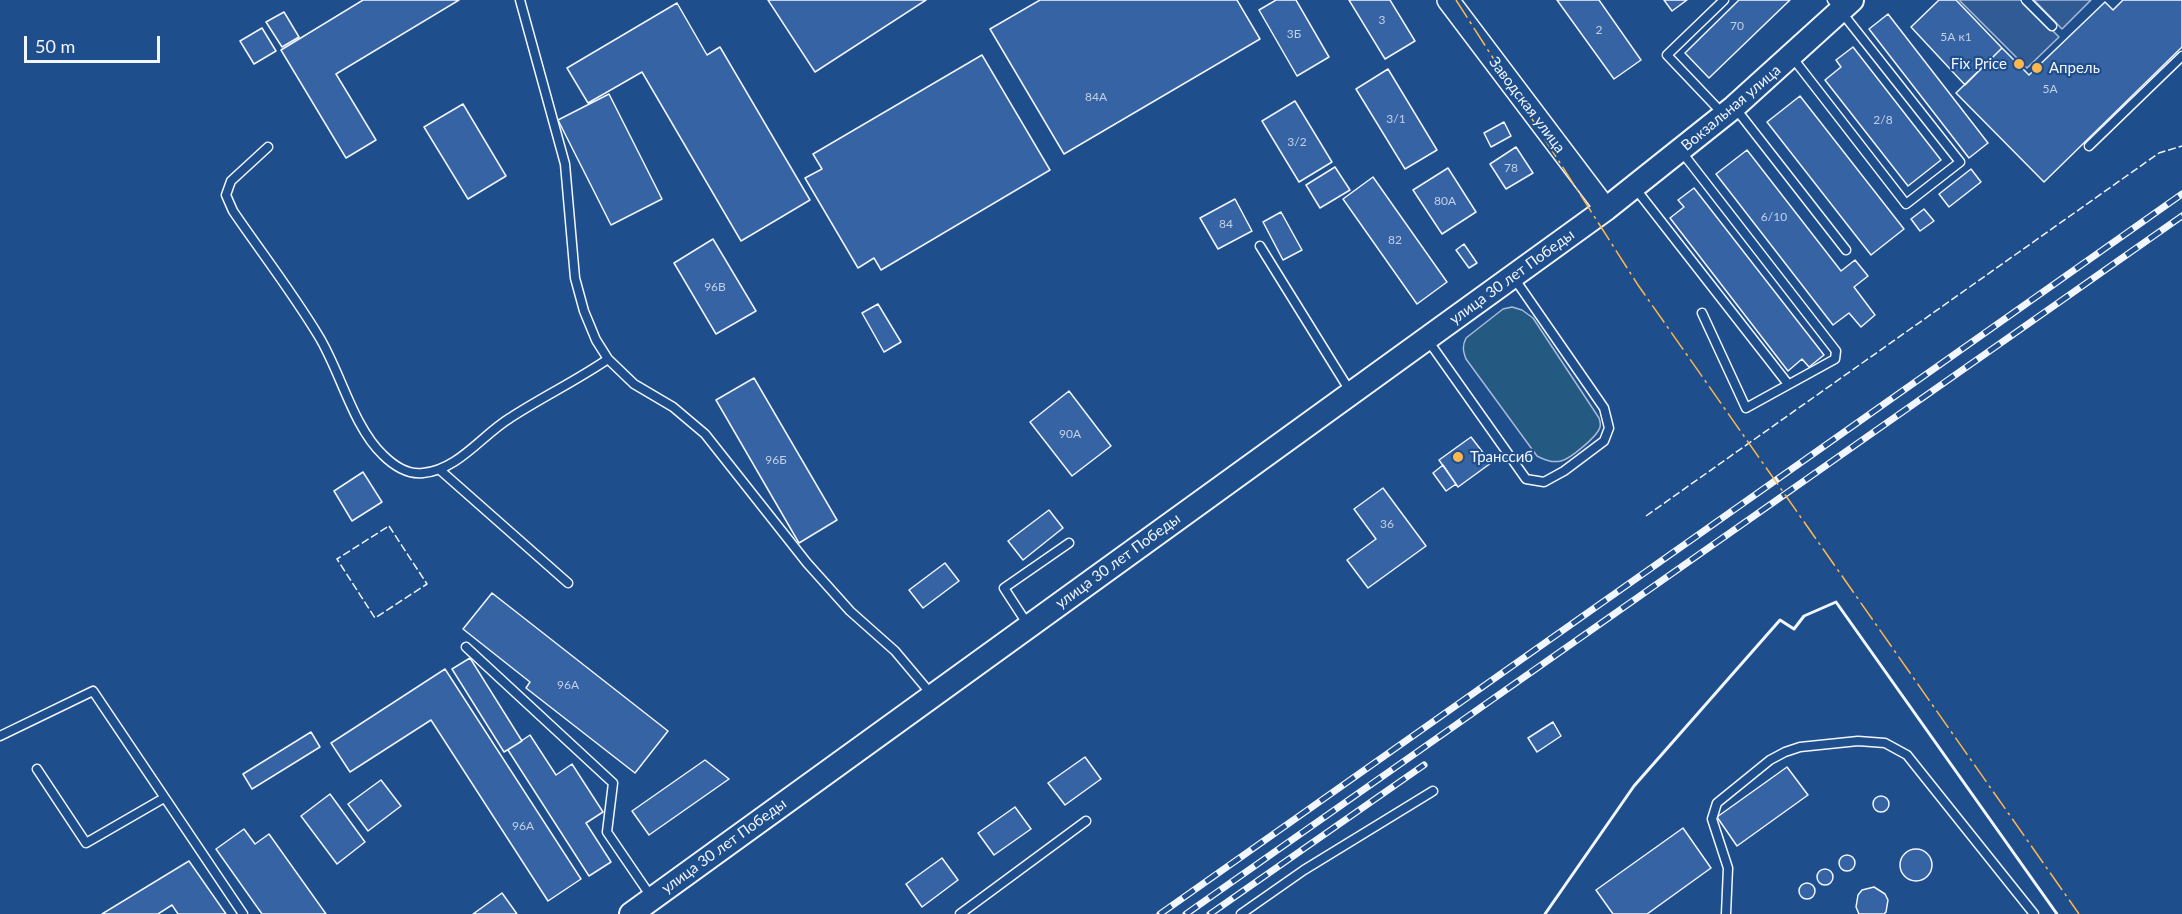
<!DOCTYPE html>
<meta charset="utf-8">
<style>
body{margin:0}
#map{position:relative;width:2182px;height:914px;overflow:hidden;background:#1f4e8c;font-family:Lato,sans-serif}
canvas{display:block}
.scale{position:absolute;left:24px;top:36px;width:136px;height:27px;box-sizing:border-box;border:3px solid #f2f6ff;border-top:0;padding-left:8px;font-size:18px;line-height:21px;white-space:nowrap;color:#f2f6ff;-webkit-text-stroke:4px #1f4e8c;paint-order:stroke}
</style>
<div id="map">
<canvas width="2182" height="914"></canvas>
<div class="scale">50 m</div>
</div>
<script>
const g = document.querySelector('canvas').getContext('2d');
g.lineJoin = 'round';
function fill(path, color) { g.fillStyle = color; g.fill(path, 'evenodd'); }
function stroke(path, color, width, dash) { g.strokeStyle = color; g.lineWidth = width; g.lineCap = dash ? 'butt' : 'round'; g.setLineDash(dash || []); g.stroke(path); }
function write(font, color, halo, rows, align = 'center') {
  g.font = font + ' Lato,sans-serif'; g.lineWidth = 4.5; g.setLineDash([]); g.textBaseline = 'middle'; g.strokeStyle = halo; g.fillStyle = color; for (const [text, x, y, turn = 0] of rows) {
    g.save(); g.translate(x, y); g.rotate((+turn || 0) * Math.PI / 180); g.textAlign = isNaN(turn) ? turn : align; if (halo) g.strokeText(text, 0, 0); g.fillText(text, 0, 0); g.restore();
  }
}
const green = new Path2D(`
 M1512,307L1522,310L1533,318L1599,418C1600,421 1601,424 1600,427C1598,436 1570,459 1561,461C1552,463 1545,460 1537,456L1466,359C1463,351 1462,346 1466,338L1503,309Z`);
fill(green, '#245a82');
stroke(green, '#a8bbd7', 1.5);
const parking = new Path2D(`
 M1959,0H2022L2059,37L2027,68Z
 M2034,0H2091L2062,29Z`);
fill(parking, '#305b95');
stroke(parking, '#a8bbd7', 1.5);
const building = new Path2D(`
 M363,0H459L336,74L376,140L346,158L281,50Z
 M768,0H926L815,72Z
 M1040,0H1237L1260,39L1064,154L990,29Z
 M1276,0H1296L1329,57L1297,76L1259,10Z
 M1349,0H1390L1415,41L1385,59Z
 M1557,0H1599L1641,60L1614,79Z
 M1664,0H1687L1672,11Z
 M1739,0H1790L1709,78L1685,53Z
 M1939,0H1956L2002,48L1965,85L1911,27Z
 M2123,0H2182V47L2044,182L1956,93L2002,48L2029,75L2105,2L2113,10Z
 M677,3L707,55L720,47L810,200L741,241L642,72L588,103L567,68Z
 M284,12L299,37L282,47L266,22Z
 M1888,14L1988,143L1969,158L1869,29Z
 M262,28L276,51L254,64L240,41Z
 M1853,47L1941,160L1908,186L1825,80L1841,67L1836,60Z
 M982,55L1050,170L881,270L874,258L858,268L805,178L822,169L813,154Z
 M1388,69L1437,150L1405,169L1356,89Z
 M609,94L662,199L611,225L558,120Z
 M1800,96L1904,229L1871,255L1767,122Z
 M1295,101L1332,162L1299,182L1262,121Z
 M463,104L506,176L468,199L424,127Z
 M1504,122L1511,136L1491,147L1484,133Z
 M1516,147L1533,173L1506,189L1490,164Z
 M1747,150L1841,271L1855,260L1868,276L1854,287L1875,315L1861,327L1849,313L1833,325L1716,174Z
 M1335,167L1350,190L1320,208L1306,185Z
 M1448,168L1476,212L1442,234L1413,190Z
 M1971,169L1981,182L1949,207L1939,194Z
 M1373,177L1447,282L1417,304L1343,199Z
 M1694,188L1824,355L1809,367L1802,359L1788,371L1670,218L1684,207L1678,200Z
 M1235,199L1252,231L1218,249L1200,218Z
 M1924,209L1934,221L1920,231L1911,219Z
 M1281,212L1302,250L1283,260L1263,222Z
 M713,239L756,311L716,334L674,263Z
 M1464,244L1477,263L1469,268L1456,250Z
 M878,304L901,342L884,352L862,313Z
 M754,378L837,520L799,543L716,400Z
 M1069,391L1111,446L1072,476L1030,422Z
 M1471,437L1491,463L1458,487L1439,460Z
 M1443,465L1456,484L1446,491L1433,473Z
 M363,472L382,502L352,521L334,491Z
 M1383,488L1426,546L1368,588L1347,560L1376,539L1354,509Z
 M1049,510L1063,528L1023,560L1008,541Z
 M945,563L959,581L923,608L909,590Z
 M492,593L668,731L635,773L526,688L530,682L463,629Z
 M470,658L522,741L504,752L452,669Z
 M445,669L581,879L548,901L431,720L350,772L331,743Z
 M1553,722L1561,736L1537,752L1528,738Z
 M311,732L320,747L252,789L243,774Z
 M530,735L556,775L572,764L603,812L586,823L611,862L589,876L508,750Z
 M1085,757L1101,779L1065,805L1048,783Z
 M705,760L729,779L649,835L632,811Z
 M1787,767L1808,795L1737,846L1717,817Z
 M381,780L401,806L368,831L348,804Z
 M330,794L365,842L337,864L301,816Z
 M1873 804a8 8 0 1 1 16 0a8 8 0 1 1-16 0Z
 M1015,807L1031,829L994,855L978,833Z
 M1683,828L1711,868L1647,914H1613L1596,890Z
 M244,829L255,844L269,834L326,914H262L216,849Z
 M1900 865a16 16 0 1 1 32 0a16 16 0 1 1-32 0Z
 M1839 863a8 8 0 1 1 16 0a8 8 0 1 1-16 0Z
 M942,858L958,880L922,907L906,884Z
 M189,861L226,914H178L172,905L158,914H102Z
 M1817 877a8 8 0 1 1 16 0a8 8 0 1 1-16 0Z
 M1799 891a8 8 0 1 1 16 0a8 8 0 1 1-16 0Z
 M1874,887L1885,894L1888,900L1886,912L1884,914H1859L1856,907L1858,895L1862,890Z
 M502,893L517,914H473Z`);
fill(building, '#3563a3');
stroke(building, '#f2f6ff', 1.5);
const service = new Path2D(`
 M520,0L565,164L575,278L584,311L596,340L608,359L634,384L673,407L705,434L807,563L850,611L895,651L932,695
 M2026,0L2052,26
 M1792,57L1906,204L1960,162L1832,0
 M1736,109L1846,250
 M1724,115L1667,55L1724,0
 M2089,146L2182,56
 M268,147L231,181L226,195L233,211C261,252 292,292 318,335C340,370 353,427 383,455C393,465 408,475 423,473C458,470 482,435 510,418C542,397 576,381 608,359
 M1681,151L1836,351L1835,359L1746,408L1702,313
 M1635,188L1788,384
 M1260,246L1350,391
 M1427,339L1526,479L1544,482L1564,471L1604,441L1609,428L1604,408L1514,278
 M440,470L568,583
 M1028,625L1004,588L1069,543
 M466,647L613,783L607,832L652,898
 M0,736L93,691L243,914
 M37,769L86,843L164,798
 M960,914L1086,821
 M1241,914L1304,870L1433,791
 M1726,914L1728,868L1712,819L1717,803L1770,760L1785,752L1800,747L1858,741L1885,743L1907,755L2034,914`);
const tertiary = new Path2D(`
 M1448,0L1606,209`);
const secondary = new Path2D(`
 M631,914L1606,209L1734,107L1852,0`);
stroke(service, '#f2f6ff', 11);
stroke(tertiary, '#f2f6ff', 24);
stroke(secondary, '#f2f6ff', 26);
stroke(service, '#1f4e8c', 8);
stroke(tertiary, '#1f4e8c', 21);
stroke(secondary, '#1f4e8c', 22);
const rail = new Path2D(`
 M1160,914L2182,194
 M1186,914L2182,216
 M1210,914L1424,765`);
stroke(rail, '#f2f6ff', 7);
stroke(rail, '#1f4e8c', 4.5, [14]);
stroke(new Path2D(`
 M1646,516L2159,153L2182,146
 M389,526L427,584L375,618L337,559Z`), '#f2f6ff', 1.5, [8, 3]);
stroke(new Path2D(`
 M1545,914L1634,786L1780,620L1794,629L1804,616L1836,602L2057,914`), '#f2f6ff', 3);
stroke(new Path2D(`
 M1456,0L1638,285L2079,914`), '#ffb74d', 1.5, [21, 4.5, 3, 4.5]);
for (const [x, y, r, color] of [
 [2019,64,6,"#ffb74d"],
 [2037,68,6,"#ffb74d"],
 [1458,457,6,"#ffb74d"]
]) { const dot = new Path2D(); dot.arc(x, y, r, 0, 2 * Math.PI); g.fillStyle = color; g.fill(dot); stroke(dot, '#1f4e8c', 2); }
write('12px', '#c3d1e8', null, [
 ["3",1382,20],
 ["70",1737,26],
 ["2",1599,30],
 ["3Б",1294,34],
 ["5А к1",1956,37],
 ["5А",2050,89],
 ["84А",1096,97],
 ["3/1",1396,119],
 ["2/8",1883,120],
 ["3/2",1297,142],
 ["78",1511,168],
 ["80А",1445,201],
 ["6/10",1774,217],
 ["84",1226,224],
 ["82",1395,240],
 ["96В",715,287],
 ["90А",1070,434],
 ["96Б",776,460],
 ["36",1387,524],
 ["96А",568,685],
 ["96А",523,826]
]);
write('15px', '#f2f6ff', '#1f4e8c', [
 ["Fix Price",2007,64,"right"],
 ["Апрель",2049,68],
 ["Транссиб",1470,457]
], 'left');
write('15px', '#f2f6ff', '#1f4e8c', [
 ["Заводская улица",1527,105,53],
 ["Вокзальная улица",1731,108,-40],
 ["улица 30 лет Победы",1512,277,-36],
 ["улица 30 лет Победы",1118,561,-36],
 ["улица 30 лет Победы",724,846,-36]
]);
</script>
